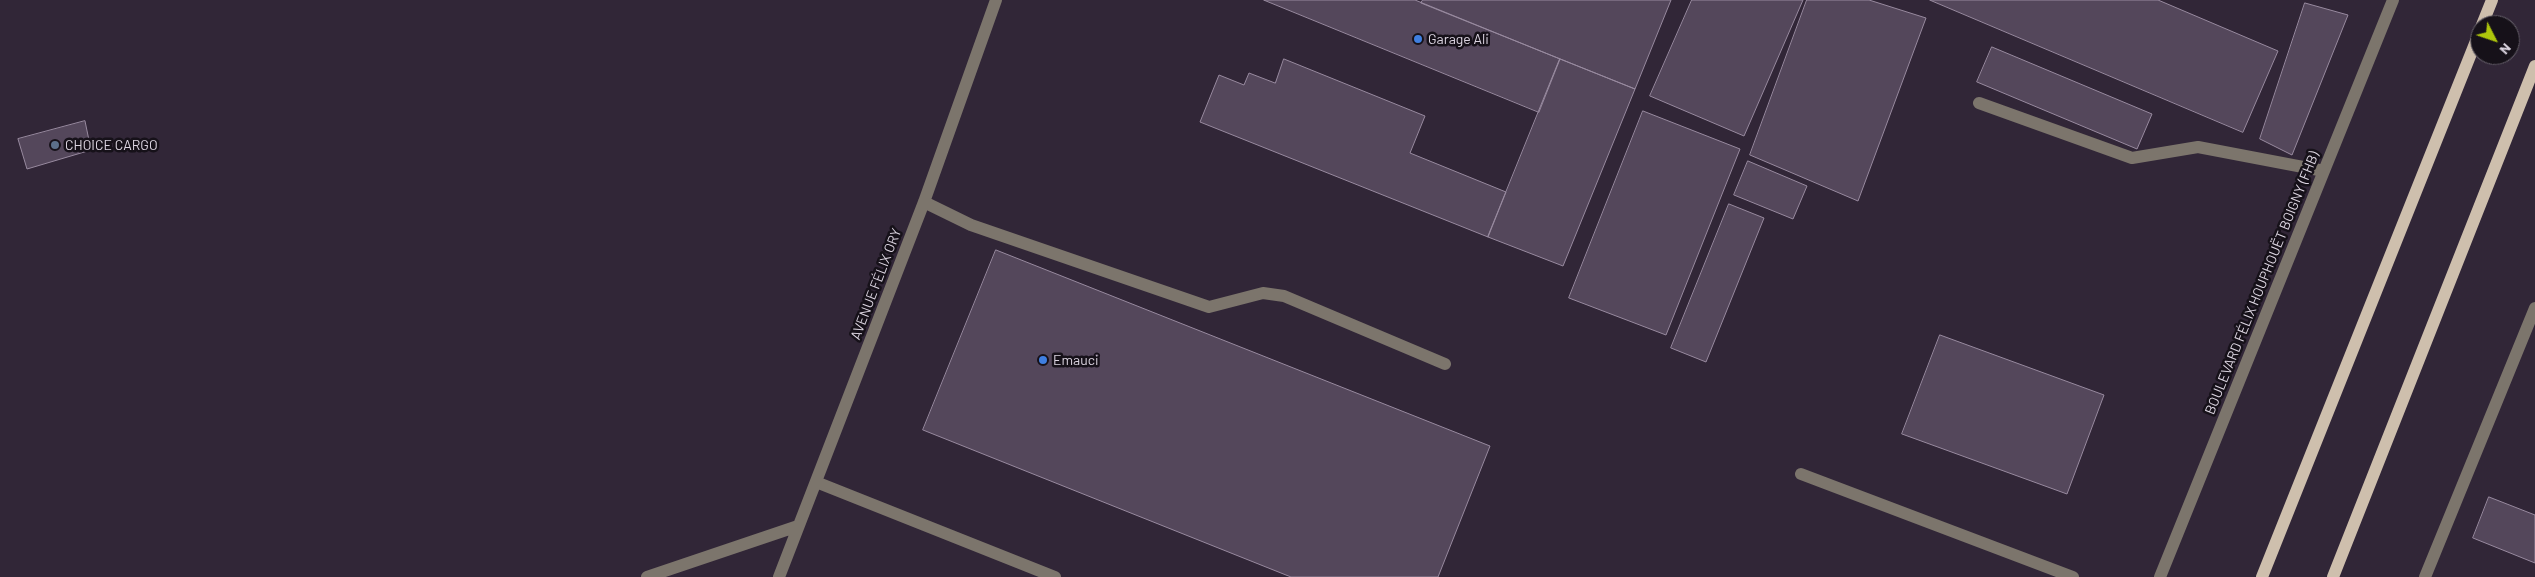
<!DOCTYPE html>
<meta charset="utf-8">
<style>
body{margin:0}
#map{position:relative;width:2535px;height:577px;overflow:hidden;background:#312637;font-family:Barlow,sans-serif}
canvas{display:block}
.north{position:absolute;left:2470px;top:15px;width:50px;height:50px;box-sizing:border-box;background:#161119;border:1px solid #655f69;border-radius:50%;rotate:131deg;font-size:14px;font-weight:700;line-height:20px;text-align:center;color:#dcd5e1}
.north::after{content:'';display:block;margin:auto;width:18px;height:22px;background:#aec60c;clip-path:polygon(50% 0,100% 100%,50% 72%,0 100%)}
</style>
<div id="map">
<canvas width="2535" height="577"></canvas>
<div class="north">N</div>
</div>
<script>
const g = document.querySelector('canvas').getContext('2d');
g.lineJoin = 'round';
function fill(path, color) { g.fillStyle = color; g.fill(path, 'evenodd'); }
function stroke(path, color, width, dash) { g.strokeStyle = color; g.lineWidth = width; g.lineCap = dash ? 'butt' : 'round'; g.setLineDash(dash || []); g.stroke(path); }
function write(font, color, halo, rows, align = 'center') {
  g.font = font + ' Barlow,sans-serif'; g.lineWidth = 5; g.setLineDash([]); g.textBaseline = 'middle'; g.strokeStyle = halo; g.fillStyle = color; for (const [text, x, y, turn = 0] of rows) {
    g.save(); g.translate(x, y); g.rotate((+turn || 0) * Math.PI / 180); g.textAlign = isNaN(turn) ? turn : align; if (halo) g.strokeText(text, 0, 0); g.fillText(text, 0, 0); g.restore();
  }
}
const building = new Path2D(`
 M1264,0H1415L1560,59L1539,112Z
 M1423,0H1671L1635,89L1421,3Z
 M1692,0H1803L1744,136L1650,96Z
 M1807,0H1869L1926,18L1858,201L1750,155Z
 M1930,0H2158L2278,51L2243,132Z
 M2305,3L2348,15L2292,155L2260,139Z
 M1992,47L2152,114L2137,149L1977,82Z
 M1284,59L1425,116L1410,153L1506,192L1488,237L1200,122L1219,75L1244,85L1249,73L1275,83Z
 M1560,59L1635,89L1563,266L1488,237Z
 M1643,111L1740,149L1666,335L1569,298Z
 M85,121L91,150L27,169L18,139Z
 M1748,161L1807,186L1793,219L1734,195Z
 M1729,204L1764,218L1706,362L1671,348Z
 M996,250L1490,446L1438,577H1291L923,430Z
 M1940,335L2104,395L2067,494L1902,434Z
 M2489,497L2535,515V563L2473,538Z`);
fill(building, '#54475b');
stroke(building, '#988a9f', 1);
stroke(new Path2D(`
 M1979,103L2132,158L2198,147L2324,171
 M924,202L971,225L1209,307L1263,293L1284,296L1445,364
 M1801,474L2073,577
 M816,482L1055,577
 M647,577L798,526
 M779,577L924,202L996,0
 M2160,577L2393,0
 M2425,577L2535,308`), '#7c756c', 12);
stroke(new Path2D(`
 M2482,25L2492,0
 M2262,577L2480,31
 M2333,577L2535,66`), '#cebfad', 12);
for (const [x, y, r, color] of [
 [1418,39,5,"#3f7fe0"],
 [55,145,5,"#5c6f8a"],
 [1043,360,5,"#3f7fe0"]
]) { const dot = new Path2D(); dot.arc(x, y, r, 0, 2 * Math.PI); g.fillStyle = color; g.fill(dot); stroke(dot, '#161119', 2); }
write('14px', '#dcd5e1', '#161119', [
 ["Garage Ali",1428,39],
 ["CHOICE CARGO",65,145],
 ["Emauci",1053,360]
], 'left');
write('14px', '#dcd5e1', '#161119', [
 ["BOULEVARD FÉLIX HOUPHOUËT BOIGNY (FHB)",2262,283,-68],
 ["AVENUE FÉLIX ORY",876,284,-69]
]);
</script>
